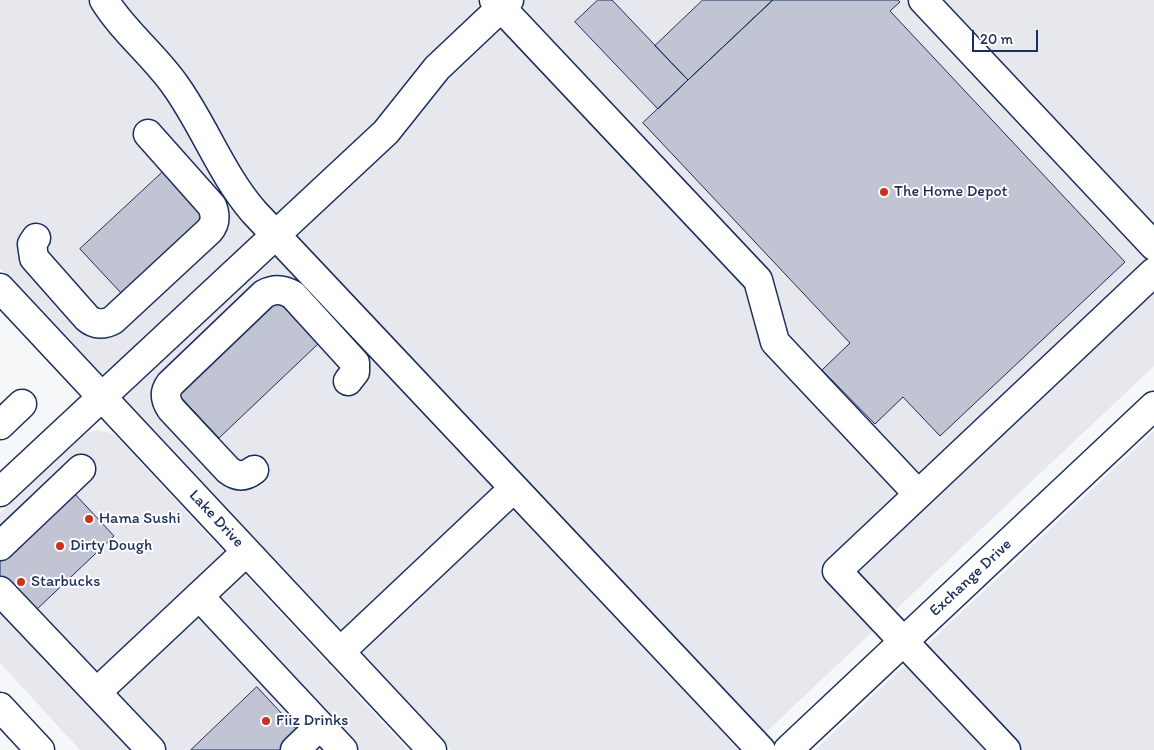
<!DOCTYPE html>
<style>
body{margin:0}
#map{position:relative;width:1154px;height:750px;overflow:hidden;background:#f6f7f9;font-family:Itim,sans-serif}
canvas{display:block}
.scale{position:absolute;left:972px;top:30px;width:66px;height:22px;box-sizing:border-box;border:2px solid #1b2f5e;border-top:0;padding-left:6px;font-size:15px;line-height:18px;white-space:nowrap;color:#1b2f5e;-webkit-text-stroke:4px #fff;paint-order:stroke}
</style>
<div id="map">
<canvas width="1154" height="750"></canvas>
<div class="scale">20 m</div>
</div>
<script>
const g = document.querySelector('canvas').getContext('2d');
g.lineJoin = 'round';
function fill(path, color) { g.fillStyle = color; g.fill(path, 'evenodd'); }
function stroke(path, color, width, dash) { g.strokeStyle = color; g.lineWidth = width; g.lineCap = dash ? 'butt' : 'round'; g.setLineDash(dash || []); g.stroke(path); }
function write(font, color, halo, rows, align = 'center') {
  g.font = font + ' Itim,sans-serif'; g.lineWidth = 4; g.setLineDash([]); g.textBaseline = 'middle'; g.strokeStyle = halo; g.fillStyle = color; for (const [text, x, y, turn = 0] of rows) {
    g.save(); g.translate(x, y); g.rotate((+turn || 0) * Math.PI / 180); g.textAlign = isNaN(turn) ? turn : align; if (halo) g.strokeText(text, 0, 0); g.fillText(text, 0, 0); g.restore();
  }
}
fill(new Path2D(`
 M0,0H1154V366L747,750H451L0,268Z
 M97,430L111,433L117,437L408,750H80L0,663V513L85,434Z
 M1154,431V750H815Z`), '#e6e8ee');
const building = new Path2D(`
 M598,0H612L688,80L658,109L575,22Z
 M703,0H773L688,80L655,46Z
 M773,0H898L900,2L890,11L1125,262L940,436L903,397L875,424L822,370L850,343L643,123Z
 M165,170L207,214L122,294L80,249Z
 M277,300L318,344L219,438L177,393Z
 M73,492L114,536L34,612L0,576V560Z
 M257,687L299,732L280,750H191Z`);
fill(building, '#c0c4d3');
stroke(building, '#1b2f5e', 1);
const minor = new Path2D(`
 M104,0C123,31 154,55 175,85C204,125 221,174 254,212L761,750
 M494,0L758,280L775,342L918,494
 M923,0L1154,246
 M36,238L32,244L34,258L87,318C95,325 104,325 113,320L209,231C216,223 216,216 212,206L148,134
 M0,288L432,750
 M0,425L22,404
 M254,470C245,477 237,477 228,470L171,409C165,400 164,392 170,384L264,294C275,288 283,289 293,295L355,363V372L348,381
 M0,492L386,132L437,68L509,0
 M0,546L81,469
 M0,591L151,750
 M199,596L343,750
 M340,652L514,488
 M97,692L246,552
 M295,750L320,726
 M788,750L1154,406
 M1006,750L837,571L1154,272`);
const major = new Path2D(`
 M0,707L40,750`);
stroke(minor, '#1b2f5e', 31);
stroke(major, '#1b2f5e', 31);
stroke(minor, '#fff', 28);
stroke(major, '#fff', 28);
for (const [x, y, r, color] of [
 [884,192,5,"#c8321e"],
 [89,519,5,"#c8321e"],
 [60,546,5,"#c8321e"],
 [21,582,5,"#c8321e"],
 [266,721,5,"#c8321e"]
]) { const dot = new Path2D(); dot.arc(x, y, r, 0, 2 * Math.PI); g.fillStyle = color; g.fill(dot); stroke(dot, '#fff', 2); }
write('16px', '#1b2f5e', '#fff', [
 ["The Home Depot",894,192],
 ["Hama Sushi",99,519],
 ["Dirty Dough",70,546],
 ["Starbucks",31,582],
 ["Fiiz Drinks",276,721]
], 'left');
write('16px', '#1b2f5e', '#fff', [
 ["Lake Drive",216,519,47],
 ["Exchange Drive",971,578,-43]
]);
</script>
